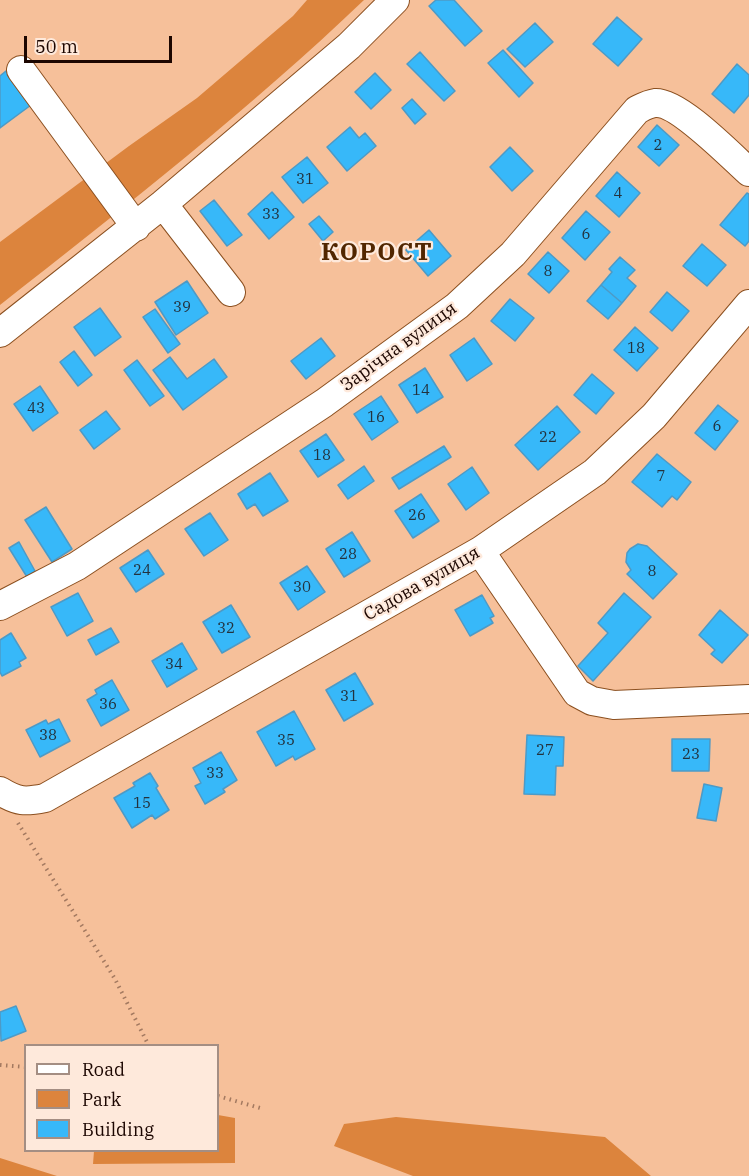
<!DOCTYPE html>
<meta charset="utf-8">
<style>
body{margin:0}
#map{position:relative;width:749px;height:1176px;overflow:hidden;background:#f6c09a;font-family:"IBM Plex Serif",serif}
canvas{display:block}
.legend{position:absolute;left:24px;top:1044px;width:195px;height:108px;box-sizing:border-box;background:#fee9db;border:2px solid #a48e83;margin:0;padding:8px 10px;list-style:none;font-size:18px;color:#1c0600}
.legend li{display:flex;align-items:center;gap:12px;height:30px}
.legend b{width:30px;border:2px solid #a48e83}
.scale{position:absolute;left:24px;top:36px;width:148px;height:27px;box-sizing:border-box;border:3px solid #1c0600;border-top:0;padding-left:8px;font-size:18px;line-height:21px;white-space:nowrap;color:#1c0600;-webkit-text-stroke:4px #fee9db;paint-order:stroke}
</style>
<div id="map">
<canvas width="749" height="1176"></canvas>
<ul class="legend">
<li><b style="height:8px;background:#fff"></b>Road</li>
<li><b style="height:16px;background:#dc843d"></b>Park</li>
<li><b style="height:16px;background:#37b8f9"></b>Building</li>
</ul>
<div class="scale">50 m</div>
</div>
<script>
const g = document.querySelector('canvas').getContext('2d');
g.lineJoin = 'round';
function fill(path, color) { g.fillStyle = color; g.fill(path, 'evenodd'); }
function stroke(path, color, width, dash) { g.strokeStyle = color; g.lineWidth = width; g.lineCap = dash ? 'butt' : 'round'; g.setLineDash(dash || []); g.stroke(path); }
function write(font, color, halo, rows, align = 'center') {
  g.font = font + ' "IBM Plex Serif",serif'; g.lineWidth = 4.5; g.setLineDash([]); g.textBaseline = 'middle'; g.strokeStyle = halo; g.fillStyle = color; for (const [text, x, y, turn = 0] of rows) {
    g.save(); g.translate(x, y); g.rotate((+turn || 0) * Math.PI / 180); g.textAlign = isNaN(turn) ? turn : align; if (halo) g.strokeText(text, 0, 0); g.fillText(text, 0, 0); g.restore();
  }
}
fill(new Path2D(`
 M307,0H364C250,109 125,207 0,305V242L129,146L197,98L293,16Z
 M218,1115L235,1118V1163L93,1164L94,1151L218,1150Z
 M396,1117L605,1137L651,1176H413L334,1146L344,1124Z
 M0,1158L57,1176H0Z`), '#dc843d');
const building = new Path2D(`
 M436,0H454L482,31L465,46L429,6Z
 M617,17L642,39L618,66L593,44Z
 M535,23L553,42L525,67L507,49Z
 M503,50L533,83L519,97L488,63Z
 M420,52L455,91L444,101L407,64Z
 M737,64L749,75V95L734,113L712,94Z
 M6,71L31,105L0,128V76Z
 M375,73L391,90L371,109L355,92Z
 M412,99L426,114L415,124L402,108Z
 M657,125L679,145L659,166L638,147Z
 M350,127L359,138L365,133L376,146L347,171L327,147Z
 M510,147L533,171L512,191L490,167Z
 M307,157L328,183L303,203L282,177Z
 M617,172L640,193L619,217L596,196Z
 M272,192L294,217L269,239L248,214Z
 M747,193L749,194V241L745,246L720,225Z
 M214,200L242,235L227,246L200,211Z
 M586,211L610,232L585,260L562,238Z
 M319,216L333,232L323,241L309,224Z
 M429,230L451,256L428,276L406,250Z
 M702,244L726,265L707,286L683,266Z
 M548,252L569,271L549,293L528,274Z
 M620,257L635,270L627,278L636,286L622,303L601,285L612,272L609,269Z
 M187,281L208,313L176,335L155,302Z
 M601,285L622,303L608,319L587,301Z
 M667,292L689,311L672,331L650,312Z
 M510,299L534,318L515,341L491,321Z
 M100,308L121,337L95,356L74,327Z
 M155,309L180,344L168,353L143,317Z
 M635,327L658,348L637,371L614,350Z
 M321,338L335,356L306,379L291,361Z
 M474,338L492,364L467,381L450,355Z
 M74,351L92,375L78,386L60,362Z
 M170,357L187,379L214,359L227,377L183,410L153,370Z
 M137,360L164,396L150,406L124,370Z
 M425,368L443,397L417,413L399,385Z
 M592,374L614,393L596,414L574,395Z
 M40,386L58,413L33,431L14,404Z
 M381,396L398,422L372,440L354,414Z
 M718,405L738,421L715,450L695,433Z
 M557,406L580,432L538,470L515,445Z
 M106,411L120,429L94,449L80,430Z
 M326,434L344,460L318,477L300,451Z
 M444,446L451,457L399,489L392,478Z
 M657,454L691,482L677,500L672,496L662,507L632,482Z
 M364,466L374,481L348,499L338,485Z
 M472,467L489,493L466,510L448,484Z
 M270,473L288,501L263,516L255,504L247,509L238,494Z
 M421,494L439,521L413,538L395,511Z
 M46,507L72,549L52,562L25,520Z
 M210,513L228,540L204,556L185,529Z
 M352,532L370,561L344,577L326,549Z
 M19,542L35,571L27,577L9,548Z
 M638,544L647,546L677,574L653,599L627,574L631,570L626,562L627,553L630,549Z
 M148,550L164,574L136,592L120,568Z
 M307,566L325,592L298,610L280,583Z
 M78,593L93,621L67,636L51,607Z
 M624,593L651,617L593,681L578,666L608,633L598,623Z
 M482,595L494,616L490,618L493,623L470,636L455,610Z
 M231,605L250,637L222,653L203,622Z
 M720,610L748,635L722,663L711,654L715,650L699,635Z
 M111,628L119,642L96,655L88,640Z
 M11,633L26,658L19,662L21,666L2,676L0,672V640Z
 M182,643L197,669L167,687L152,661Z
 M355,673L373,704L344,721L326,690Z
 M112,680L129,710L101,726L87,700L97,694L95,690Z
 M294,711L315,749L295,760L293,756L276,766L257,732Z
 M59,719L70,741L40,757L26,730L46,720L48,724Z
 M527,735L564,737L563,766H556L555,795L524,794Z
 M672,739H710L709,771H672Z
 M221,752L237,780L223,789L225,792L205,804L195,786L201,783L193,768Z
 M150,773L158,786L156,788L169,810L155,819L152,815L132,828L114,798L135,786L133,783Z
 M704,784L722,788L716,821L697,818Z
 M16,1006L26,1031L1,1041L0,1012Z`);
fill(building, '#37b8f9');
stroke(building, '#4d9ac6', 1.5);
const minor = new Path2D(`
 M21,70L136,227
 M163,204L231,292
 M0,333L163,204L349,46L395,0
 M480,551L577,693L592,701L614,705L749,699
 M0,606L77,566L324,403L457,306L513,254L637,110C643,107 648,104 655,103C678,101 731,156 749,172
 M0,791C18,802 25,802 45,798L480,551L595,472L654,416L749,304`);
stroke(minor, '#8b4f1f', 30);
stroke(new Path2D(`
 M18,823L115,979L149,1046
 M0,1065L26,1067
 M218,1096L260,1108`), '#a37960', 4, [1.5, 4.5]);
stroke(minor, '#fff', 28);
write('15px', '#23323e', null, [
 ["2",658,146],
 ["31",305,180],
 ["4",618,194],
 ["33",271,215],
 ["6",586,235],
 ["8",548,272],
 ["39",182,308],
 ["18",636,349],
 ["14",421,391],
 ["43",36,409],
 ["16",376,418],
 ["6",717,427],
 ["22",548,438],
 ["18",322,456],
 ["7",661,477],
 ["26",417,516],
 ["28",348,555],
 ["24",142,571],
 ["8",652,572],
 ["30",302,588],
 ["32",226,629],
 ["34",174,665],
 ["31",349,697],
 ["36",108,705],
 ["38",48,736],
 ["35",286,741],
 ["27",545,751],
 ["23",691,755],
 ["33",215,774],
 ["15",142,804]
]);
write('18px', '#1c0600', '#fee9db', [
 ["Зарічна вулиця",399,347,-36],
 ["Садова вулиця",422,584,-30]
]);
g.letterSpacing = '1.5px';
write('bold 24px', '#512600', '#fee9db', [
 ["КОРОСТ",377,253]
]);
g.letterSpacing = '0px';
</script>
